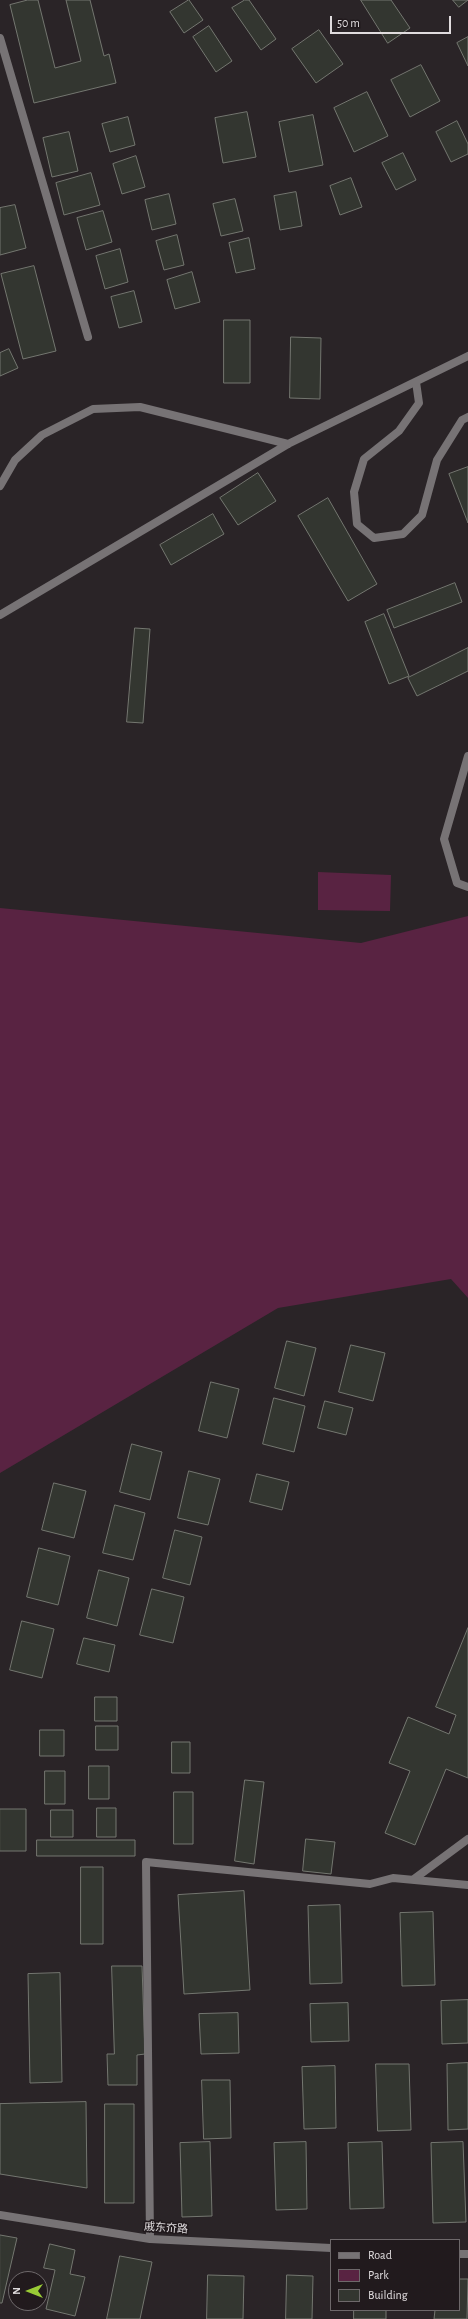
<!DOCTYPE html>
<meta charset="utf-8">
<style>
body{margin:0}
#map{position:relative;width:468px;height:2319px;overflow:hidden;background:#2a2427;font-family:"Alegreya Sans",sans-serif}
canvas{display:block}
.legend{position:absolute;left:330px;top:2239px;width:130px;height:72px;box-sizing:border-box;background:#211a1d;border:1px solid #6d686a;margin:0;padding:5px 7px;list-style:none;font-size:12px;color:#e0dcde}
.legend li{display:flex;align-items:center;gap:8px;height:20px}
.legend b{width:20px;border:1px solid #6d686a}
.north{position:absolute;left:8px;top:2271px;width:40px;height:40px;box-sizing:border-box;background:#211a1d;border:1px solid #6d686a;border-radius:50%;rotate:270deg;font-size:11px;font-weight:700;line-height:16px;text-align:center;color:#e0dcde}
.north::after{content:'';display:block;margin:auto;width:14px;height:18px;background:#99cb36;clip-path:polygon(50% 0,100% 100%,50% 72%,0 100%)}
.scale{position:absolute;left:330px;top:16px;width:121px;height:18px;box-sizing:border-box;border:2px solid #e0dcde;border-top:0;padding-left:5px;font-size:12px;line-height:14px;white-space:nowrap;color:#e0dcde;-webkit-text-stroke:3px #211a1d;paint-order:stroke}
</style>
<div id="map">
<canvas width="468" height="2319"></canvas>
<ul class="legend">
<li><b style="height:5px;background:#777375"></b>Road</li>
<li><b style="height:11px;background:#592342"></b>Park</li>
<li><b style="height:11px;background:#333630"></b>Building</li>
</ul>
<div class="north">N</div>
<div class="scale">50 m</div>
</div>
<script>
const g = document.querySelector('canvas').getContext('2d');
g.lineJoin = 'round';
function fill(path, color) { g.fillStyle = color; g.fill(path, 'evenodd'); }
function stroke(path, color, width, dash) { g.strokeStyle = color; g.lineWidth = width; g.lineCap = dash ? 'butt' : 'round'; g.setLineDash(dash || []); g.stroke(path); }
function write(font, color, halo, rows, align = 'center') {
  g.font = font + ' "Alegreya Sans","Noto Sans SC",sans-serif'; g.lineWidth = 3.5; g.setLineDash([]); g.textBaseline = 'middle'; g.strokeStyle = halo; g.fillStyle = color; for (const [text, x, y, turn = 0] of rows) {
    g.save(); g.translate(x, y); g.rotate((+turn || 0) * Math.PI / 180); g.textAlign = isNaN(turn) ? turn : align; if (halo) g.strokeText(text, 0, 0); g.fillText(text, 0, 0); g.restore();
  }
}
fill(new Path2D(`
 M318,872L391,875L390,911L318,910Z
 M0,908L361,943L468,916V1298L451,1279L278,1308L0,1473Z`), '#592342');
const building = new Path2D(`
 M28,0H38L55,68L81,61L66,0H90L104,56L109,54L116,83L34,103L10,5Z
 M189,0L203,20L184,33L170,12Z
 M245,0H249L276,39L261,50L232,8Z
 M361,0H391L410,28L388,43Z
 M453,0H468L459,7Z
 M209,26L232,61L216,72L193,37Z
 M319,30L343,64L316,83L292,49Z
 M468,37V66L457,43Z
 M421,65L440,101L410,117L391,80Z
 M367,92L388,136L354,152L334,108Z
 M247,112L256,157L223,163L215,118Z
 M313,115L323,165L289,172L279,122Z
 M128,117L135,145L110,152L102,124Z
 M457,121L468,144V154L451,162L436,132Z
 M69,132L78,171L52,177L43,138Z
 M403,153L416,180L396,190L382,163Z
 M136,156L145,187L122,194L113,164Z
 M91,173L100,205L64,215L56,183Z
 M351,178L362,207L340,215L330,186Z
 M296,192L302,226L280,230L274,196Z
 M169,194L176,224L152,230L145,200Z
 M235,199L243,231L221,236L213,204Z
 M15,205L26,248L0,255V208Z
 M103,211L112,242L86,250L77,218Z
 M177,235L184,265L164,270L156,241Z
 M249,238L255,269L236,273L229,243Z
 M120,249L128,282L105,289L96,256Z
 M34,266L56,351L23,359L1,274Z
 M192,272L200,302L175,309L167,280Z
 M134,291L142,322L119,328L111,297Z
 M224,320H250V383H224Z
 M291,337L321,338L320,399L290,398Z
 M9,349L18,368L0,376V353Z
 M468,467V523L449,474Z
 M258,473L276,501L238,525L220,498Z
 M328,498L377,584L348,601L298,516Z
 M213,514L224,534L171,565L160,545Z
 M455,583L462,602L394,628L387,610Z
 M384,614L409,676L389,684L365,622Z
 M135,628L150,629L143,723L127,722Z
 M468,648V671L417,696L408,678Z
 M287,1341L316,1348L304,1396L275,1388Z
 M351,1345L385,1353L373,1401L339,1392Z
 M211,1382L239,1389L227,1438L199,1431Z
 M274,1398L305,1406L294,1452L263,1444Z
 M325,1401L353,1408L346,1435L318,1428Z
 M132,1444L162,1452L150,1500L120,1492Z
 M189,1471L220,1479L208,1525L178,1518Z
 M257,1474L289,1482L282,1510L250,1502Z
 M54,1483L86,1491L74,1538L42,1530Z
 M115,1505L145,1513L133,1560L103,1553Z
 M175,1530L202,1537L190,1585L163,1578Z
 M39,1548L70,1556L58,1605L27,1597Z
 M99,1570L129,1578L117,1626L87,1618Z
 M152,1589L184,1597L173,1643L140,1635Z
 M22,1621L54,1629L42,1678L10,1670Z
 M468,1628V1778L446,1769L415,1845L385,1833L410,1771L389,1763L408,1717L449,1734L456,1715L436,1707Z
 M84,1638L115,1645L109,1672L77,1664Z
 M95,1697H117V1721H95Z
 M96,1726H118V1750H96Z
 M40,1730H64V1756H40Z
 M172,1742H190V1773H172Z
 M89,1766H109V1799H89Z
 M45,1771H65V1804H45Z
 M245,1780L264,1782L254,1864L235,1861Z
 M174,1792H193V1844H174Z
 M97,1808H116V1837H97Z
 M0,1809H26V1851H0Z
 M51,1810H73V1837H51Z
 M306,1839L335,1842L331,1874L303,1871Z
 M37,1840H135V1856H37Z
 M81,1867H103V1944H81Z
 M244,1891L250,1990L184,1994L178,1895Z
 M340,1905L342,1983L310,1984L308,1906Z
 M433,1912L435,1985L402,1986L400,1913Z
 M112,1966H142L145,2054L137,2055V2085H108L107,2054H114Z
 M60,1973L62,2082L30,2083L28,1974Z
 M468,2000V2043L442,2044L441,2001Z
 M348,2003L349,2041L311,2042L310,2004Z
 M238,2013L239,2053L201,2054L199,2014Z
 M468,2063V2129L448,2130L447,2064Z
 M376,2064H409L411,2130L378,2131Z
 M335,2066L336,2128L304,2129L302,2067Z
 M202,2080H230L231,2138L204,2139Z
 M86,2102L87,2188L0,2174V2104Z
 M105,2104H134V2203H105Z
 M210,2142L212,2216L182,2217L180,2143Z
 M306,2142L307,2209L276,2210L274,2143Z
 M382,2142L384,2208L350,2209L348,2143Z
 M463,2142L466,2222L433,2223L431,2143Z
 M0,2235L17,2238L2,2303H0Z
 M50,2244L75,2250L70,2274L85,2277L75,2316L46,2309L55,2270L44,2268Z
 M120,2256L152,2262L140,2319H107Z
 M208,2275L244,2276L243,2319H207Z
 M287,2275L313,2276L312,2319H286Z
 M459,2279H468L467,2319H434L435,2310H459Z
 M354,2310H386V2319H354Z`);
fill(building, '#333630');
stroke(building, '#747770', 1);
stroke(new Path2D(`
 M0,38L88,337
 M416,382L419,403L399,431L364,459L354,492L357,524L374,538L403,534L422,515L437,460L462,420L468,417
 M0,486L15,460L42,435L93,409L140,407L288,444
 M0,615L288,444L468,356
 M468,756L444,839L457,883L468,887
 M414,1879L468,1839`), '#777375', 8);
stroke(new Path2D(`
 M0,2215L150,2239L331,2248
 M150,2239L146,1862L370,1884L393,1878L468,1885
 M459,2254H468`), '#777375', 8);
write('11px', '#e0dcde', '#211a1d', [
 ["戚东夼路",166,2228,4]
]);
</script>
